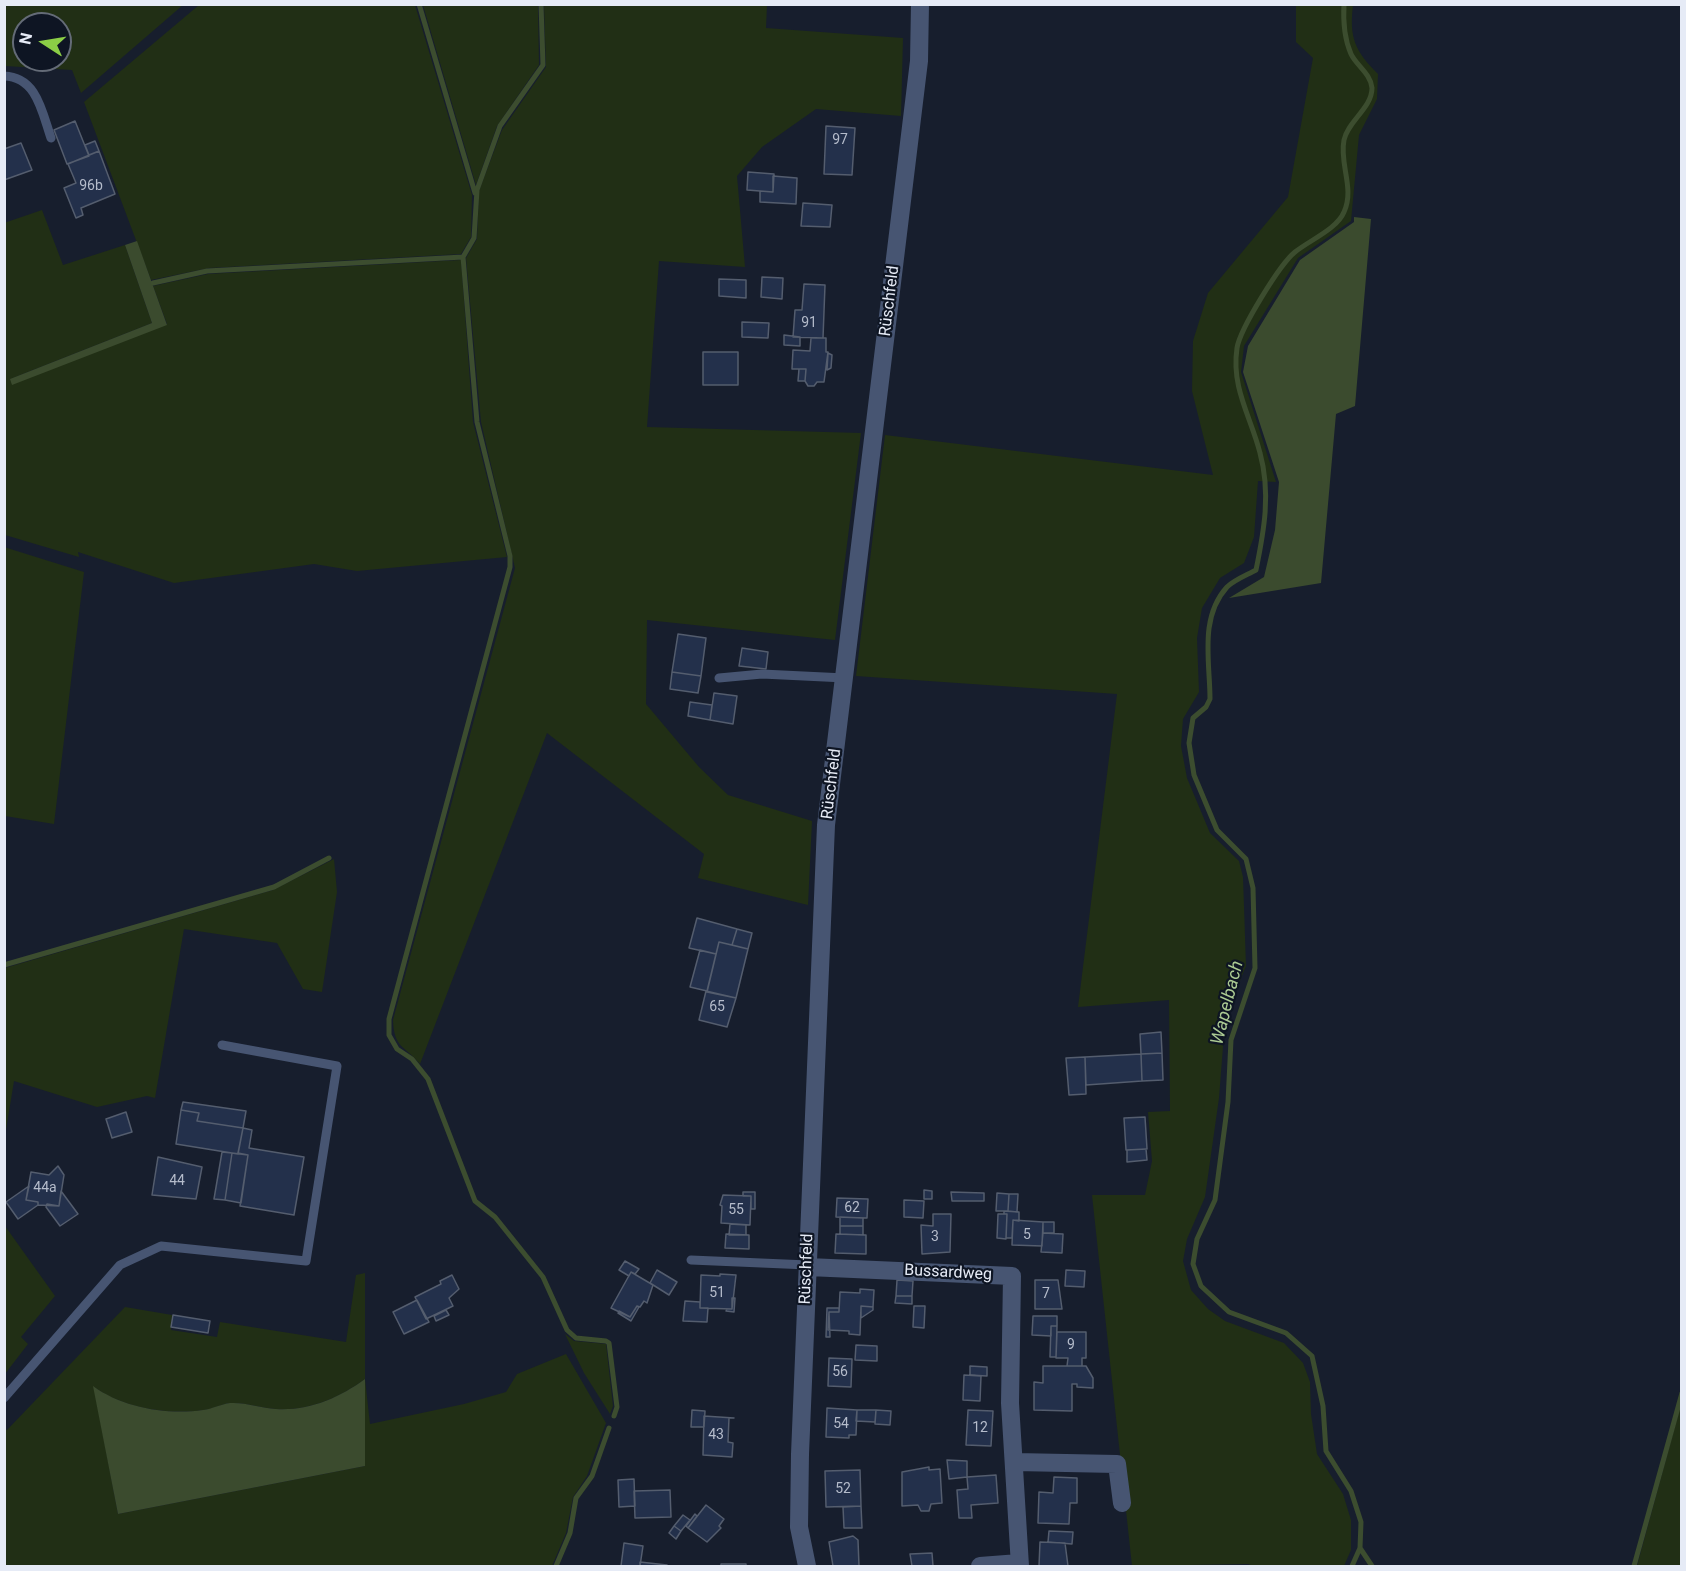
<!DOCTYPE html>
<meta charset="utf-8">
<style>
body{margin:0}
#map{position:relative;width:1686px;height:1571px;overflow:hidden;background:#171e2d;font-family:Roboto,sans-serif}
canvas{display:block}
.frame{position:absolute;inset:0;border:6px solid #e6ebf6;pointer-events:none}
.north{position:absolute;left:12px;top:12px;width:60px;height:60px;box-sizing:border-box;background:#0e1523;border:2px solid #646b77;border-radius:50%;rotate:282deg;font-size:16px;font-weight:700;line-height:24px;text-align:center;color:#e6ebf6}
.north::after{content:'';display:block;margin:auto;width:21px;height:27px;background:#8bce46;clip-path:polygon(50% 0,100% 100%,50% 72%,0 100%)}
</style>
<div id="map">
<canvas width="1686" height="1571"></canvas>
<div class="frame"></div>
<div class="north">N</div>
</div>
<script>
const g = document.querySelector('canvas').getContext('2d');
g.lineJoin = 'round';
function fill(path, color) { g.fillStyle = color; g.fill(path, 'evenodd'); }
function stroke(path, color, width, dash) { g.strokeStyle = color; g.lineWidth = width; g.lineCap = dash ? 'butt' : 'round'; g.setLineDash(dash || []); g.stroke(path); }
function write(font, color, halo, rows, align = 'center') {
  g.font = font + ' Roboto,sans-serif'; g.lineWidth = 4.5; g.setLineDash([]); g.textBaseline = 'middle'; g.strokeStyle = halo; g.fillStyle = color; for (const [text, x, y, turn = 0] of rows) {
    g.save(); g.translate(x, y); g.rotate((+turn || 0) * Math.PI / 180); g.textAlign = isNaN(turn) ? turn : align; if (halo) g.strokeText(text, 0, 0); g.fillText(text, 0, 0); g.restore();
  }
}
fill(new Path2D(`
 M4,5L5,4L183,5L81,93L72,70L5,66ZM24,24H60V60H24Z
 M199,5H415L472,195L471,237L461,254L209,268L151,280L84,102Z
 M423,5H538L539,65L497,126L476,185Z
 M544,5H767L766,28L903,38L901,116L816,109L762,147L737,176L745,267L659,261L647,427L861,433L835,640L647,620L646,704L699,767L728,795L812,821L808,905L698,878L704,854L547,733L420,1064C404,1045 394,1048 393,1020L515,568L481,422L466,258L477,239L479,191L502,130L546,67Z
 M1296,5H1353C1349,38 1355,51 1378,74L1377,99L1359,135L1351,221L1298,258L1244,346L1241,372L1276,482L1258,481L1254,537L1244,563L1220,578L1202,608L1197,638L1199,692L1183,719L1181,746L1187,778L1210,833L1239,861L1243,877L1246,966L1235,993L1224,1034L1219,1098L1205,1197L1187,1239L1183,1261L1191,1290L1208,1309L1225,1321L1284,1343L1303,1363L1310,1382L1311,1414L1317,1454L1343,1494L1351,1520V1550L1344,1566H1253L1248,1564L1132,1566L1092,1195H1145L1152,1161L1148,1112L1170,1111L1169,1000L1078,1007L1117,694L856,676L885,435L1213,475L1192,391L1193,341L1208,293L1288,197L1313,58L1296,42Z
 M42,210L63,265L125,245L152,323L10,379L167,324L153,286L208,274L461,260L473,422L507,557L357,571L314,564L174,583L78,552L79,557L5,535L4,223Z
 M4,547L84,572L54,824L5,816Z
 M334,859L337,892L322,992L303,989L277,943L184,929L155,1098L147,1096L97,1107L14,1081L5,1136V968L273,890Z
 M5,1226L55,1296L21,1337L28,1344L5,1374Z
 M365,1273V1379L370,1424L464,1404L506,1392L517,1374L566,1354L606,1423L587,1476L573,1497L566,1533L552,1566H5L4,1428L7,1430L125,1307L172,1315L171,1330L217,1337L220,1322L346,1342L356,1275ZM365,1379V1466L118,1514L94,1387C123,1408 168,1415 204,1410C213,1409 221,1404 230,1403C245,1402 261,1408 276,1409C309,1411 339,1398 365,1379Z
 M565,1334L574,1341L606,1344L613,1406L610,1414L584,1373Z
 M1681,1404V1566H1637Z`), '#212f15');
fill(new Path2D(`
 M1354,217L1371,219L1355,406L1336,414L1321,583L1229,598L1264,577L1275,530L1279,482L1243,372L1248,346L1300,260L1354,222Z
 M137,241L167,325L12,385L10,379L152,323L125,245Z
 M365,1379V1466L118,1514L93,1386C123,1408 167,1415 203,1410C212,1409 221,1404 230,1403C245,1402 261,1408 276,1409C309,1411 339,1398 365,1379Z`), '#3b4b2e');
stroke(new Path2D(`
 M419,4L475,193
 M541,4L543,65L500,126L477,190L474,238L463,257L477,422L510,556V567L389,1019V1035L397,1049L412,1059L428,1079L475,1201L495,1217L543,1277L567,1330L576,1338L606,1341L609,1343L617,1407L614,1416
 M1344,4C1343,21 1344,38 1351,54C1356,65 1371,74 1372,88C1372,108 1348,121 1344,140C1339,164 1355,188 1344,212C1337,229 1310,240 1295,252C1280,264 1240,329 1237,348C1231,388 1251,417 1260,453C1271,493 1264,531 1256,570C1247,575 1234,580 1227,587C1199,618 1210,662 1210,699L1206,707L1193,718L1189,743L1194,775L1217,830L1246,859L1253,888L1255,968L1231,1040L1228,1102L1215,1200L1197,1239L1193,1264L1201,1286L1229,1312L1286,1333L1312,1356L1323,1406L1326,1451L1351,1491L1361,1522L1360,1548L1352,1566
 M153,283L207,271L463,257
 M4,965L274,887L329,858
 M1360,1548L1372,1566
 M556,1566L570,1533L576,1498L592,1476L609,1428
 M1634,1566L1682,1393`), '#3c4d2f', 5);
const building = new Path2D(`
 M75,121L89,156L67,164L54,130Z
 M826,126L855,128L852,175L824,174Z
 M95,141L99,151L89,155L85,145Z
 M21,143L32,170L4,180V149Z
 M99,151L115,194L81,208L83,215L76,218L64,188L76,183L68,164Z
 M748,172L774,174L773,192L747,190Z
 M773,176L797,178L796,204L760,202V191L773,192Z
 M803,203L832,205L830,227L801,226Z
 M762,277L783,278L782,299L761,297Z
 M719,279L746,280V298L719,296Z
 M804,284L825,285L823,338L793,337L795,310H802Z
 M742,322L769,323L768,338L742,337Z
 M784,335L800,337V346L784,345Z
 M811,338H826V352H828L824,382H817L814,386H808L805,381L806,369H792L793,350L810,351Z
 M703,352H738V385H703Z
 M828,353L832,355L831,368L827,370Z
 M799,369H806L805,381H798Z
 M678,634L706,638L701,676L672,672Z
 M742,648L768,652L766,669L739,666Z
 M672,672L701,676L698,693L670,689Z
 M714,693L737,696L733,724L710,720Z
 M690,702L712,705L710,720L688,716Z
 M697,918L737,929L732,945L719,942L716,954L689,948Z
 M737,929L752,933L748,949L732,945Z
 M719,942L748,949L736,998L707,992Z
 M700,950L716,954L707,991L690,987Z
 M706,991L736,998L727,1027L699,1020Z
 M1161,1032L1162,1053L1141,1054L1140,1034Z
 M1162,1053L1163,1080L1142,1081L1141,1054Z
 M1141,1054L1142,1081L1086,1085L1085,1057Z
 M1085,1057L1086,1094L1069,1095L1066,1058Z
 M183,1102L246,1111L243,1128L197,1121L199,1113L181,1110Z
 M181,1110L199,1113L197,1121L243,1128L238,1154L176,1144Z
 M126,1112L132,1132L112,1138L106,1119Z
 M1145,1117L1147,1149L1126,1150L1124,1118Z
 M243,1128L252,1130L249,1148L304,1157L294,1215L240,1206L248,1155L238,1153Z
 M1146,1149L1147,1160L1127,1162V1150Z
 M222,1152L232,1153L225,1200L214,1199Z
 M232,1153L248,1155L241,1203L225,1200Z
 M158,1157L202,1167L196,1199L152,1195Z
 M58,1166L64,1175L59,1206L38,1205V1202L26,1200L31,1172L49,1175Z
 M29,1186L26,1200L38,1202V1205L18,1219L6,1202Z
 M924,1190L932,1191V1199H924Z
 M61,1191L78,1214L60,1226L46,1207L47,1204L59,1206Z
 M743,1192H755V1209H751V1196H743Z
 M951,1192L984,1193V1201H952Z
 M997,1193L1009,1194L1008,1211H996Z
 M1009,1194H1018L1017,1212L1008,1211Z
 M723,1195L751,1196L750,1225L721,1223L722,1206L720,1205Z
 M837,1198L868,1199L867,1218L836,1217Z
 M904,1200L924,1201L923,1218L904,1217Z
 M1004,1211L1019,1212V1221L1013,1220L1012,1238H1006L1007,1214H1004Z
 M933,1214H951L950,1252L922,1254L921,1225L933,1226Z
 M998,1214H1007L1006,1239L997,1238Z
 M840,1217L863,1218V1226H840Z
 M1013,1220L1043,1222L1042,1246L1012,1245Z
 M1043,1222H1054V1233H1043Z
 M730,1224L746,1225V1235H729Z
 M840,1226H863V1235L840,1234Z
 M1043,1233L1063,1234L1062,1253L1041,1252Z
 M726,1234L749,1235V1249L725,1248Z
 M836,1234L866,1235V1254L835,1253Z
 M625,1261L639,1269L635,1274L631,1272L629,1276L619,1270Z
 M657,1270L677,1282L669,1295L650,1283Z
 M1066,1270L1085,1271L1084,1287L1065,1286Z
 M631,1272L653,1285L647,1303L644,1301L640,1307L637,1306L630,1317L611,1308Z
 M720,1274L736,1275L732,1309L700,1308L701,1275L720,1276Z
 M452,1275L459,1289L449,1298L453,1306L426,1319L415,1297L441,1284L440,1281Z
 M897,1280L913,1281L912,1296H896Z
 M1035,1280H1058L1062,1309H1035Z
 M860,1289L874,1290L873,1307L861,1306L860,1335L849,1334V1331L828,1330L829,1312H839L840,1292L860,1293Z
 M896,1296H912V1304L895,1303Z
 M732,1298H735L734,1312L726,1311L727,1309H732Z
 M417,1300L429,1322L404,1334L393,1312Z
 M685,1301L700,1302V1308H708L707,1322L683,1321Z
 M637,1306L639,1307L631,1321L618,1313L619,1311L630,1317Z
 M861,1306L873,1307V1310L861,1318Z
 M914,1306H925L924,1328L913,1327Z
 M827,1308H839V1312H829L830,1337H826Z
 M446,1310L449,1315L436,1321L434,1316Z
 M173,1315L210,1321L208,1333L171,1327Z
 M1033,1316H1057V1326H1051V1336L1032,1335Z
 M1051,1326H1057L1056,1357H1050Z
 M1057,1332H1086V1358H1082V1366H1067L1068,1358H1056Z
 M856,1345L877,1346V1361L855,1360Z
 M829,1358L852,1359L851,1387L828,1386Z
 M970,1366L987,1367V1376L970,1375Z
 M1043,1366H1086L1093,1378V1388L1077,1387V1384H1072V1411L1034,1410V1382L1043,1383Z
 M964,1375L981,1376L980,1401L963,1400Z
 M827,1408L857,1410L856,1435H849V1438L826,1437Z
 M692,1410L705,1411L704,1427H691Z
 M857,1410H876L875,1422L856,1421Z
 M876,1410L891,1411L890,1425L875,1424Z
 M968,1410L993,1411L991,1446L966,1445Z
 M704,1416L734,1418H729L728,1442L733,1443L732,1457L703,1455Z
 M947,1460L967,1461V1477L949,1479Z
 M929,1467V1470L940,1469L942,1503L931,1504L929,1511H921L918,1505L902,1506V1472Z
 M860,1470L861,1506L826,1507L825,1471Z
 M996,1475L998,1503L971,1505L972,1518H959L957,1490L968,1489L967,1477Z
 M1054,1477L1077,1478V1503H1070L1069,1524L1038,1523L1039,1492L1053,1493Z
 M634,1479L635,1506L619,1507L618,1480Z
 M670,1490L671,1517L635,1518L634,1491Z
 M706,1505L724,1519L719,1526L721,1528L707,1542L688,1528Z
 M861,1506L862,1528H844L843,1507Z
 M695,1514L697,1516L688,1528L686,1526Z
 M683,1515L690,1520L681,1531L674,1526Z
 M674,1526L681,1531L676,1539L669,1533Z
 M1049,1531L1073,1532L1072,1544L1048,1542Z
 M853,1536L858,1540L859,1566H833L829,1542Z
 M1040,1542L1065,1543L1068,1566H1039Z
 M624,1543L643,1546L640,1566H621Z
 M932,1553L933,1566H912L910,1554Z
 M640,1562L667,1565L666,1566H640Z
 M721,1564H746V1566H721Z`);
fill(building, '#23304b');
stroke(building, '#545d6e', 1.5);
stroke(new Path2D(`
 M4,76C37,77 42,112 51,138
 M719,678L762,674L845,678
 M691,1260L808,1265
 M4,1398L120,1265L161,1246L306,1261L337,1066L222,1045`), '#475572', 9);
stroke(new Path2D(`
 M808,1267L1012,1276L1010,1403L1020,1566
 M1015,1462L1117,1464L1122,1503
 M807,1566L799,1527L800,1454L826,825L919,61L920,4
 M980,1566L1019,1563`), '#475572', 18);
write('14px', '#b5bccb', null, [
 ["97",840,140],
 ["96b",91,186],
 ["91",809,323],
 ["65",717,1007],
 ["44",177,1181],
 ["44a",45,1188],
 ["62",852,1208],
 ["55",736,1210],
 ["5",1027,1235],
 ["3",935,1237],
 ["51",717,1293],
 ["7",1046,1294],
 ["9",1071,1345],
 ["56",840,1372],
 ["54",841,1424],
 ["12",980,1428],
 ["43",716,1435],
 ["52",843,1489]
]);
write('16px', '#e6ebf6', '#0e1523', [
 ["Rüschfeld",890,301,-83],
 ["Rüschfeld",832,784,-83],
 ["Rüschfeld",807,1269,-88],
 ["Bussardweg",948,1273,3]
]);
write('italic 18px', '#abca93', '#0e1523', [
 ["Wapelbach",1228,1003,-76]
]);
</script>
